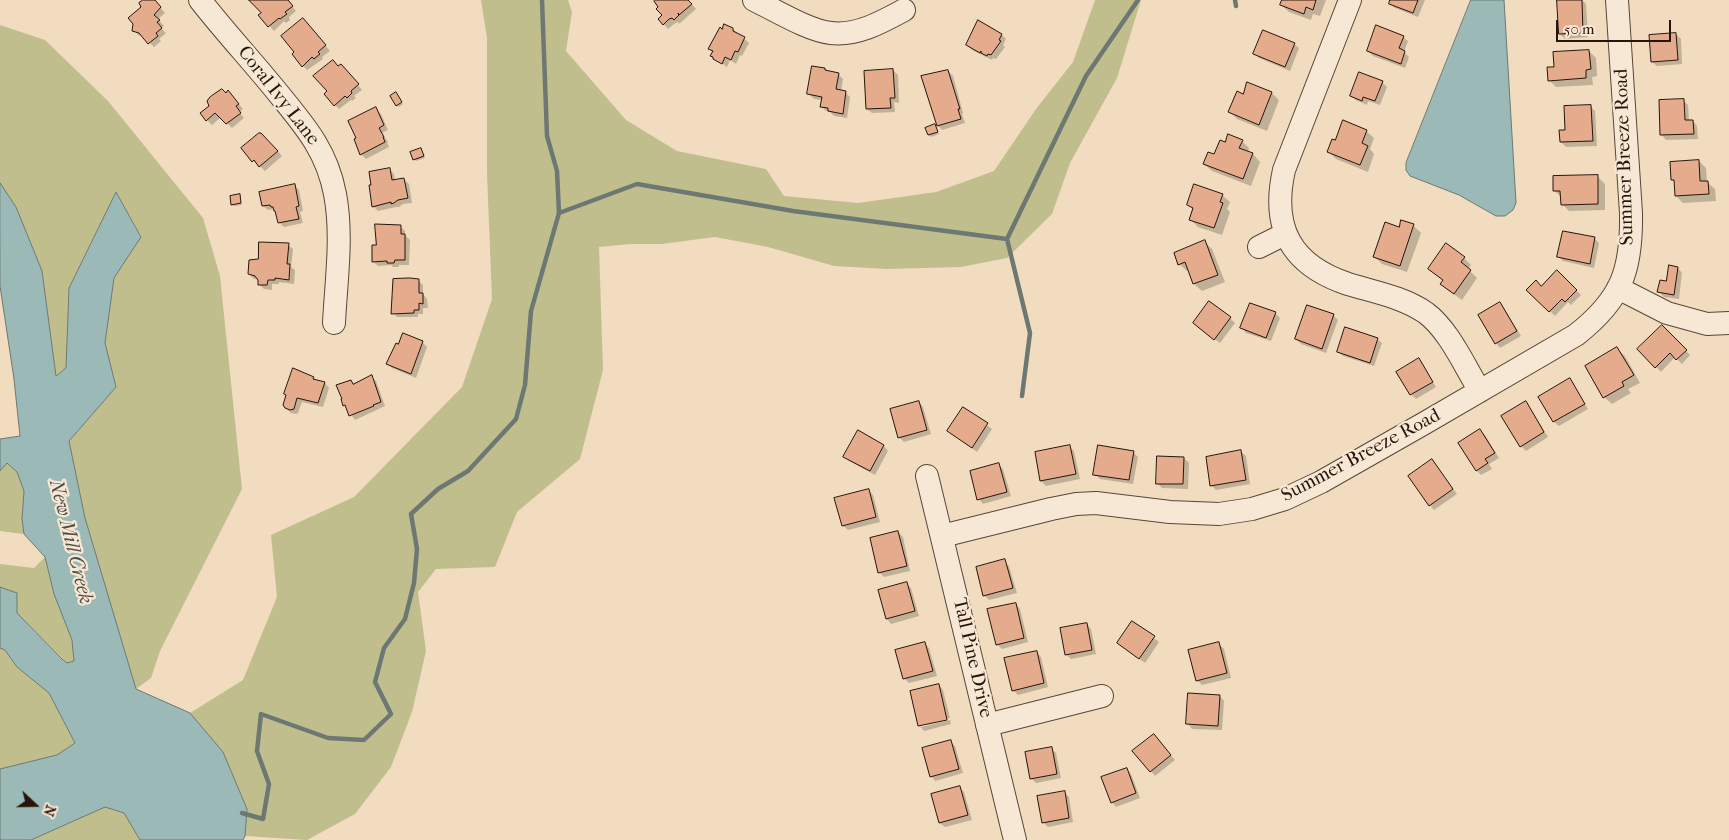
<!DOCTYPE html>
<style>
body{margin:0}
#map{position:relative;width:1729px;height:840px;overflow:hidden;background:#f1dcbf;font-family:"IM FELL French Canon",serif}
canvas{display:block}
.north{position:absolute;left:10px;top:780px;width:50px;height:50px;-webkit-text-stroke:4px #f6e8d5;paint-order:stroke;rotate:111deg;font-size:14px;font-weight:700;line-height:20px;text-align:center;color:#28140a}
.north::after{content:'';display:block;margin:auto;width:18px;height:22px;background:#28140a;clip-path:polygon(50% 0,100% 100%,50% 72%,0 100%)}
.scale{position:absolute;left:1556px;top:20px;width:115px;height:22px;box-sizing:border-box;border:2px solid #28140a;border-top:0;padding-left:6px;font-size:15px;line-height:18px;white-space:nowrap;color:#28140a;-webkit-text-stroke:4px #f6e8d5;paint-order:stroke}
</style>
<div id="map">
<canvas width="1729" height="840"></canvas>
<div class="north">N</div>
<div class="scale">50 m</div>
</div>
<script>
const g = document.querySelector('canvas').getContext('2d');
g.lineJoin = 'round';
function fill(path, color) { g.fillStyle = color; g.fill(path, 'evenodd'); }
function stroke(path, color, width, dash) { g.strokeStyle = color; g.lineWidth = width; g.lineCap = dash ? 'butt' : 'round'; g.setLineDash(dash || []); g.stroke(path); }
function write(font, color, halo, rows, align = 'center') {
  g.font = font + ' "IM FELL French Canon",serif'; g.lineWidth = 4.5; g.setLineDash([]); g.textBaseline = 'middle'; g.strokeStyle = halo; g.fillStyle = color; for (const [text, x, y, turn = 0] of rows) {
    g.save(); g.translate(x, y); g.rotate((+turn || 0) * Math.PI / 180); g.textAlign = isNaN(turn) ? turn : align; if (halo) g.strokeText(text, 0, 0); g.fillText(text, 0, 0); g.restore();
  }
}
fill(new Path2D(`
 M481,0H568L572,12L566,51L626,120L677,151L766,169L784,196L858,203L936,192L994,171L1036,109L1073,62L1095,0H1141L1117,78L1070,163L1052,214L1007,258L961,267L887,269L834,266L768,247L715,237L662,244H630L599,247L603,370L580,459L517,512L495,567L436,569L418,592L426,651L412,712L391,767L355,814L307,840L245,836L247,809L223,753L190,713L243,680L277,597L271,535L354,497L462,387L492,299L487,174V38Z
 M0,25L45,40L108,101L203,218L220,276L242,489L160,651L151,678L136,689L85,518L69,441L116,387L105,343L114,278L141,236L116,192L69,287L66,368L56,376L42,271L16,207L0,183Z
 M7,463L17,471L24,491L22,519L24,534L0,531V471Z
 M45,557L54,594L72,640L74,661L67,663L17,613V593L0,587V564L34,568Z
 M0,648L5,650L17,667L49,693L75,743L57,755L0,769Z
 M105,807L124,813L140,840H31Z`), '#c1be8e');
const water = new Path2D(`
 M1471,0H1504L1516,203L1513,210L1505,216H1496L1459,195L1410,176L1406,170V163Z
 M0,183L16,207L42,271L56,376L66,368L69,288L116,192L141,237L114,278L105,343L116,387L69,441L85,518L136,689L190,713L223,752L247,809L245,836L243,840H140L124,813L105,807L31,840H0V769L57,755L75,743L49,693L17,667L5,650L0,648V587L17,593V613L62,659L67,663L74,661L72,640L54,594L45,557L24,534L22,519L24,491L17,472L7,463L0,471V439L20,436L14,379L0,286Z`);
fill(water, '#9bbab7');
stroke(water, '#6d7872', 1);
fill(new Path2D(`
 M145,0H154L165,13L158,19L164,26L161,28L166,33L159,39L161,41L154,47L144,37L138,35L134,30Z
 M251,0H287L296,11L289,17L290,20L286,23L284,21L274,31L260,15L263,13Z
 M657,0H688L696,9L679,24L678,22L674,24L668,29L659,19L664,15Z
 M1283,0H1326L1320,16L1313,14L1311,20L1289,12L1281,5Z
 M1391,0H1425L1418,17L1395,8L1390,4Z
 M1582,0L1586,4L1588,37L1565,39L1560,34Z
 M978,22L1002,35L1006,39L1003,45L1005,47L996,59L993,58L992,60L972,50L967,45Z
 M308,24L330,51L322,57L323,59L307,70L303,66Z
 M733,29L749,43L742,56L740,55L736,64L730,60L727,67L712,56L713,53L710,49L723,30Z
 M1676,34L1681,39L1682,64L1657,66L1652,62Z
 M1403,37L1408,41L1404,52L1409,57L1405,68L1373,56L1368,51Z
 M1294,44L1299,48L1290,71L1259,58L1254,53Z
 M1589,51L1596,58L1597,76L1592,77L1593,85L1556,87L1549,80Z
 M338,68L346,70L362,90L354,96L356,98L352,101L351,100L339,109L335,105Z
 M824,69L827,72L838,74L843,79L841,91L845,92L850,97L847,118L834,116L830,112L826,111L821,106L822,100L814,99L809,94Z
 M893,70L898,75L899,103L894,102L895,112L872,113L867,109Z
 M948,71L953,76L963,113L962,114L965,123L942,130L938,126Z
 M1382,82L1387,87L1380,105L1368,101L1367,105L1356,100L1351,96Z
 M1248,84L1272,93L1279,100L1267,131L1237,119L1230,112L1243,95Z
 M226,94L233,97L243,109L239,112L244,118L232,128L221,117L212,125L207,120Z
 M398,96L403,104L399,107L397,105Z
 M1684,101L1688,105L1689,121H1693L1697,126L1698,139L1666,140L1662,135Z
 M1590,106L1595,111L1597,146L1566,147L1561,142Z
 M376,109L381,114L388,130L382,133L388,142H387L389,147L366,159L361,154L355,140Z
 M934,125L939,134L931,137L929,135Z
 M1366,131L1374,138L1370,149L1374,154L1368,172L1336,159L1329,152L1336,141Z
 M1242,141L1249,148L1248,152L1253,154L1260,162L1251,186L1212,171L1204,164L1215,156L1226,144Z
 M243,149L277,150L282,156L265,171L259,165L258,166Z
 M421,150L425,158L416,161L414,159Z
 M1699,161L1706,168L1707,182L1715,189L1716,201L1683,203L1676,196L1675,182L1672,180Z
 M389,169L394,174L395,181L404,179L409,184L412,203L403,204L399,207H396L378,211L373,206Z
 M1597,176L1605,184V210L1569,211L1562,204V198L1555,191Z
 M294,185L299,190L303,211L300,212L303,223L284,227L279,222L274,209L268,210L263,206Z
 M1222,195L1230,202L1227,209L1230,212L1222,235L1198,227L1190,219L1194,210L1188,205Z
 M239,196L242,205L234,206L232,204Z
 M1413,225L1421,233L1407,272L1382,264L1375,257L1400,228Z
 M400,226L405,231V235L410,240L409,265H399V267H393L391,265L378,266L373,261L377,246Z
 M1594,238L1599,243L1594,268L1563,261L1559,257Z
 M1205,242L1212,249L1225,282L1202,291L1194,284L1189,270L1187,271L1179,264Z
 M288,245L293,249L291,267L295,270L294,284L279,282V284H272V290L264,289L259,284V280L254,279L249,274L259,260Z
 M1464,258L1471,265L1468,269L1477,278L1462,300L1449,291L1442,284L1444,281L1429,269Z
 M1678,268L1682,273L1679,299L1664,297L1659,292Z
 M1557,272L1581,295L1571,305L1568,302L1555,316L1528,290L1541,288Z
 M418,280L423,285V294L427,299L428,308H423V314H418V317H397L393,312Z
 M1500,304L1504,308L1521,336L1500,348L1496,343Z
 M1275,313L1280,318L1271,341L1246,333L1242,328Z
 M1333,315L1338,320L1326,353L1301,344L1296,339Z
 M1230,318L1235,323L1220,343L1199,328Z
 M1662,326L1690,355L1682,364L1675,357L1661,372L1639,349Z
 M1377,339L1382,343L1374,366L1343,356L1338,351Z
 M422,342L427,347L416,378L392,368L388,364Z
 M1617,349L1625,356L1640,383L1628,389L1631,393L1612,404L1604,397Z
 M1419,360L1423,365L1436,387L1416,399L1411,394Z
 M371,377L376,381L385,406L355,420L344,405L351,381L354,384Z
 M313,378L316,381L325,383L329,388L323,407L302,402L298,413L296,414L291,413L286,408Z
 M1570,380L1574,385L1588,409L1559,426L1554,422L1540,398Z
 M919,402L923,407L931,434L904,442L899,437Z
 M1525,403L1530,408L1548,437L1526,451L1521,446Z
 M964,408L992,429L977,452L948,431Z
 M1480,430L1485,435L1499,458L1489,464L1492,469L1481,475L1477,471L1460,443Z
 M858,432L884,446L888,451L875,475L849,461L845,456Z
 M1070,447L1074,451L1080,479L1046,486L1041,481L1036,453Z
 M1133,452L1138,457L1133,484L1100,479L1095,474Z
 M1241,452L1246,456L1250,484L1216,490L1211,485Z
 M1184,458L1189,463L1188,489L1162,488L1157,483Z
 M1432,461L1457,494L1434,510L1430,505Z
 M998,464L1003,469L1011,496L983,504L979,499Z
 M868,490L873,495L880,522L848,530L843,526Z
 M898,532L903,537L910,571L884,577L879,572Z
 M1004,561L1009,566L1017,593L989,600L985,596L977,568Z
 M907,584L911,588L919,616L891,624L887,619Z
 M1016,604L1020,609L1028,642L1002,649L997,644Z
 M1133,623L1159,642L1145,663L1118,643Z
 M1087,624L1091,629L1096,654L1071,659L1066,654Z
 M924,643L929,648L937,676L909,683L905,679Z
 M1219,644L1224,649L1231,678L1202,685L1197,680Z
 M1037,652L1041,657L1048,687L1018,695L1013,690Z
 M939,685L943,690L950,718L921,724V727L950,720L951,724L924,731L920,726L912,692Z
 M1220,696L1224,701L1222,730L1192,729L1188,724Z
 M1158,740L1175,760L1155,776L1134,751Z
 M950,741L955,746L963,773L935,781L931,776Z
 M1051,749L1056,753L1061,778L1036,783L1031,778Z
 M1127,769L1131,774L1140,798L1116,807L1112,802Z
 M960,788L964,792L972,820L945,827L940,823Z
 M1064,792L1069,797L1073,822L1048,827L1043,822Z`), '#0003');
stroke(new Path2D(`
 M542,0L547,136L557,171L559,213
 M1235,0L1236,6
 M1022,396L1030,333L1007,239L1086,76L1138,0
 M242,813L263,819L269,784L257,751L261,714L328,738L364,740L391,714L375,682L384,648L405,619L414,583L417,549L411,514L438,489L468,471L516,419L525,385L531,311L559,213L637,184L793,211L1007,239`), '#6d7872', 4.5);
const building = new Path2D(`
 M143,0H155L161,7L154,15L160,20L157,22L162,28L156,33L158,36L148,44L139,33L132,31L133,24L128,18L141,7L139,3Z
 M249,0H288L293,6L285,12L287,14L280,19L279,18L268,27L258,15L261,13Z
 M655,0H688L692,4L679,15L678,13L679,15L674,20L672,18L669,19L663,25L658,19L662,15L656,9L658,7L654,1Z
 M1282,0H1316L1313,10L1306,7L1304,14L1280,5Z
 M1390,0H1418L1413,13L1389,4Z
 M1557,0H1582L1583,33L1559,34Z
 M303,18L326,45L318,52L320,54L314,59L312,57L302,67L292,54L294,52L281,36Z
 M978,20L1002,34L999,40L1001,41L991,55L988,54L987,56L981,53V51L980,53L966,45Z
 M724,24L733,28V31L745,37L738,52L735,51L731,60L725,57L722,64L713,59V57L710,56L713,51L708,49L720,27L722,29Z
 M1376,25L1404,36L1399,48L1405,51L1401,64L1367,51Z
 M1263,30L1295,43L1285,67L1253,54Z
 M1676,33L1678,60L1651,62L1649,35Z
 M1589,50L1591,69L1586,70V78L1548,81L1547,67H1554L1553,52Z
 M333,60L338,66L341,64L359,84L351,91L352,93L347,98L345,96L334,106L324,94L327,91L313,76Z
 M812,66L825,68V70L839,73L836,89L846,91L843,114L828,111V108L820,107L822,97L807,94Z
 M893,69L895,98H890L891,108L866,109L864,71Z
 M948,70L960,109H958L961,119L937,126L921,76Z
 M1359,72L1383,81L1375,101L1363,97L1362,101L1350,96Z
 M1247,82L1272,92L1259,125L1228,112L1237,91L1243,94Z
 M222,89L226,93L228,90L239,104L236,106L241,113L226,124L215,113L206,121L200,113L209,106L207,101L210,97Z
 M396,92L402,102L396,106L390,96Z
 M1684,99L1685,120H1693L1694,134L1660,135L1659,100Z
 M1591,105L1593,141L1560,142L1559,130H1565L1564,106Z
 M376,107L384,125L379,128L384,137H383L385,142L360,155L354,139L356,138L348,121Z
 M1343,120L1367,130L1362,143L1368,146L1360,165L1327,152L1332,139L1335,140Z
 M935,124L938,132L928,135L925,128Z
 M259,133H261L278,151L259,167L254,160L252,162L241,148Z
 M1228,134L1243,140L1239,148L1253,153L1243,179L1203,164L1208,152L1214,154L1220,140L1225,142Z
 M421,148L424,156L413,160L410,152Z
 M1699,160L1700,181H1708L1709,194L1675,196L1674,180H1671L1670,162Z
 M390,168L392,180L404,178L408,198L398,200L394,203L391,204V202L372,207L369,185H371L369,172Z
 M1598,175V204L1561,205L1560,191H1553V176Z
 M295,184L299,206L296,207L299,219L278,223L275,211H274L273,207H271L270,205L262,206L259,192Z
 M1194,184L1223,194L1220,202L1223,203L1214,228L1189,220L1193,208L1187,205Z
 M240,194L241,203L231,205L230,196Z
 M1401,220L1414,224L1400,266L1373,257L1385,222L1399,227Z
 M375,224L401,225V234H405V260H395L394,263H387V261L372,262V245H376Z
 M1563,231L1595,237L1590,264L1557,257Z
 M1205,240L1218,275L1193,284L1185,262L1178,265L1174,253Z
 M259,242L289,243L287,264H290L289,280L275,278V280H268L267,285H258V280L255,276L248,274L249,260L258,259Z
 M1446,243L1465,257L1461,262L1471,270L1454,294L1440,284L1443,280L1428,269Z
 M1669,265L1678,267L1674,295L1657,292L1660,280L1666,281Z
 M1557,270L1577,290L1565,302L1562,299L1549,312L1526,290L1536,280L1541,286Z
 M410,278L419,279V293H423V304L419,303V310H414V313L391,314L393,279Z
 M1209,301L1231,317L1214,340L1193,323Z
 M1500,302L1517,331L1495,344L1478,315Z
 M1250,303L1276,312L1266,338L1240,328Z
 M1307,305L1334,314L1322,349L1295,339Z
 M1662,325L1687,350L1676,360L1670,353L1655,368L1637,349Z
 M1345,327L1378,338L1370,363L1337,352Z
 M403,333L423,341L411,374L386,364L396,343L398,344Z
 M1617,347L1634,375L1622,382L1624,386L1603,398L1585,366Z
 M1419,358L1433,382L1410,395L1396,372Z
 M293,368L314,377L313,379L325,382L318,403L297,398L294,409L290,410L285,408L283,405L286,395L284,394Z
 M372,375L381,402L373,405L374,406L349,416L345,405L343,406L341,399H342L336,385L351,380L353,384Z
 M1570,378L1585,404L1553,422L1538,397Z
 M919,401L927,430L898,438L890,409Z
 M1526,401L1544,432L1520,447L1501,416Z
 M963,407L988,423L972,448L947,431Z
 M1480,429L1495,453L1485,459L1488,463L1476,471L1458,443Z
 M858,430L884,445L870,471L843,457Z
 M1070,445L1076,474L1040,481L1035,452Z
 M1098,445L1134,451L1129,480L1093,475Z
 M1241,450L1246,480L1210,486L1206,457Z
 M1157,456L1184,457L1183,484H1156Z
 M1432,459L1453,489L1429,506L1408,476Z
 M999,463L1007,492L977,500L970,471Z
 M869,489L876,517L842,526L834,498Z
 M898,531L907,566L878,573L870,538Z
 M1005,559L1013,588L983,596L976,567Z
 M907,582L915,611L886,619L878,590Z
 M1016,603L1024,638L996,645L987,609Z
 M1132,621L1155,636L1139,659L1117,643Z
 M1087,623L1092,650L1065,655L1060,628Z
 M925,642L933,671L903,679L895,650Z
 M1219,642L1227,673L1196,681L1188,650Z
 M1037,651L1044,683L1012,691L1004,658Z
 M939,684L947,720L918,726L910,691Z
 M1188,693L1220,695L1218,726L1186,724Z
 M1154,734L1171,755L1150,772L1132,751Z
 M951,740L959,769L930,777L922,748Z
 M1052,747L1057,774L1030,779L1025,752Z
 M1127,768L1136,793L1111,803L1101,777Z
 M960,786L968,815L939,823L931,794Z
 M1065,791L1069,818L1042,823L1037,796Z`);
fill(building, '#e4ab8c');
stroke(building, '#28140a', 1);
const minor = new Path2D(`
 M200,0C225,32 253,62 278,93C305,126 327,151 335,194C343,236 336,281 334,323
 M754,0C775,10 809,31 831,33C857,36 882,22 904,10
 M1350,0L1284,170C1271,228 1291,265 1348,284C1374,292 1403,297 1426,313C1449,330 1465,367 1480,391
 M1259,247L1285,234
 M1618,288L1667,313L1707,324L1729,323
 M927,476L1015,840
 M942,536L1051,509L1076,504L1096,503L1170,512L1219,514L1252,509L1285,499L1321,482L1423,424L1576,335C1622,299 1632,270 1631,213L1617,0
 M987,725L1102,696`);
stroke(minor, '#5a4637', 24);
stroke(minor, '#f6e8d5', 22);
write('19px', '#28140a', '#f6e8d5', [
 ["Coral Ivy Lane",278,96,52],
 ["Summer Breeze Road",1625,157,-92],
 ["Summer Breeze Road",1361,456,-28],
 ["Tall Pine Drive",972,658,77]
]);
write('italic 20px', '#504e47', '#f6e8d5', [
 ["New Mill Creek",70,542,76]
]);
</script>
